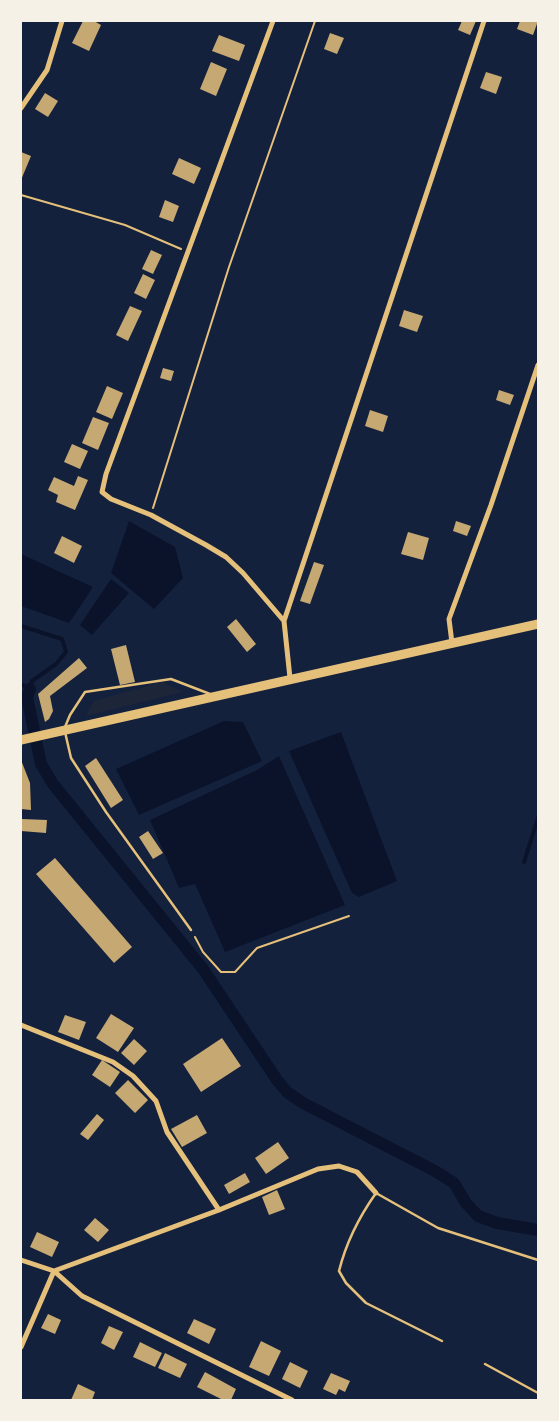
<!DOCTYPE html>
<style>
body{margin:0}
#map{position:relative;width:559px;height:1421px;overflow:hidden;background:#14213d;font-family:Poppins,sans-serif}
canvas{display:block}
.frame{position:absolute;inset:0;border:22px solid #f6f1e7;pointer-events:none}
</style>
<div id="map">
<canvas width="559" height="1421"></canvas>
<div class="frame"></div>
</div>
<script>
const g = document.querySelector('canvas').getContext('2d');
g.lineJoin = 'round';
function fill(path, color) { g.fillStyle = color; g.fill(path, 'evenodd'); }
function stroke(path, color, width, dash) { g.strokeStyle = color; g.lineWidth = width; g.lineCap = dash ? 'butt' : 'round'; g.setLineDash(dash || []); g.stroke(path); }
fill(new Path2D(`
 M162,682L182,692L86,716L94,701Z`), '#1d2539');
fill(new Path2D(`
 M129,521L175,547L183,578L154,609L111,573Z
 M21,554L93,587L69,623L21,606Z
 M111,579L129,593L92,635L80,625Z
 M224,721L243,722L262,761L139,815L116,769Z
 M341,732L397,881L359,897L352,893L289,751Z
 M279,756L345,905L225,952L195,884L179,888L150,820L257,770Z`), '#0b132b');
stroke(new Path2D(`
 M21,626L62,639L66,652L56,664L32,681L30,689L21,684
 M524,862L538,818`), '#0b132b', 4);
stroke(new Path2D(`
 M30,689L27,697L41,764L53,784L203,969L277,1080L287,1092L303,1103L435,1171L454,1183L466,1203L478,1216L497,1223L538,1230`), '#0b132b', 12);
fill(new Path2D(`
 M83,21H94L101,25L89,51L72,43Z
 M462,21H476L470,35L458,30Z
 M520,21H538L533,35L517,29Z
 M330,33L344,38L337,54L324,49Z
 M219,35L245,45L239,61L212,51Z
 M211,62L227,69L216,96L200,89Z
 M486,72L502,77L496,94L480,88Z
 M45,93L58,101L48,117L35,109Z
 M21,152L31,156L21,180Z
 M179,158L201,168L194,184L172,174Z
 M165,200L179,206L173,222L159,217Z
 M151,250L162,255L153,274L142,269Z
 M143,274L155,280L146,299L134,293Z
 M130,306L142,311L128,341L116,335Z
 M404,310L423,316L417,332L399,326Z
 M163,368L174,371L171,381L160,378Z
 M107,386L123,393L112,419L96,412Z
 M499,390L514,395L510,405L496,400Z
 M370,410L388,416L383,432L365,426Z
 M93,417L109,423L98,450L82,443Z
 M72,444L88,451L80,469L64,462Z
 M78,476L88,480L75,510L56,502L58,495L48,490L54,477L74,486Z
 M456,521L471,526L467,536L453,531Z
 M408,532L429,538L423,560L401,554Z
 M62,536L82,546L74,563L54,553Z
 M314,562L324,565L310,604L300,601Z
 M236,619L256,644L247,652L227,627Z
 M126,645L135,682L120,685L111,649Z
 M79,658L87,668L50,696L53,711L49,719L45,722L38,694Z
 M96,758L123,800L111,808L85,766Z
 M21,760L30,783L31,810L21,809Z
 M22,819L47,820L46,833L21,831Z
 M148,831L163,853L153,859L139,837Z
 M55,858L132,947L114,963L36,874Z
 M111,1014L134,1028L118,1052L96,1038Z
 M65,1015L86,1022L79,1040L58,1032Z
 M222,1038L241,1066L201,1092L183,1064Z
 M134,1039L147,1051L134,1065L121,1053Z
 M102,1060L120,1072L110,1087L92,1075Z
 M128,1080L148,1100L135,1113L115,1093Z
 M97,1114L104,1120L88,1140L80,1134Z
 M197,1115L207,1133L182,1147L171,1129Z
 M278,1142L289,1158L266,1174L255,1158Z
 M245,1173L250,1182L229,1194L224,1185Z
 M277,1190L285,1209L269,1215L262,1197Z
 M95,1218L109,1230L98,1242L84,1230Z
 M37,1232L59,1242L52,1257L30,1247Z
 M48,1314L61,1320L55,1334L41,1328Z
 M194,1319L216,1329L209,1344L187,1333Z
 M109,1326L123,1332L114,1350L101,1343Z
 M261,1341L281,1351L269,1376L249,1367Z
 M140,1342L162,1353L155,1367L133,1357Z
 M165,1353L187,1364L180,1378L158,1368Z
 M290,1362L308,1371L300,1388L282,1379Z
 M205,1372L236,1389L231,1400H223L197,1387Z
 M331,1373L350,1381L345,1392L339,1389L336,1395L323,1389Z
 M78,1384L95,1392L92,1400H71Z`), '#c6a872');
stroke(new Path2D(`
 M21,195L125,225L181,249
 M153,508L229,267L315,21
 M195,937L203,952L221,972H235L257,948L349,916`), '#e5c07b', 2);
stroke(new Path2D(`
 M65,727L70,715L85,692L171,679L210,694
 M65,732L71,758L106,812L191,930
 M442,1341L366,1303L346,1283L339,1271C346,1243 359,1217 376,1193L438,1228L538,1260
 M485,1364L538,1393`), '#e5c07b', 2.5);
stroke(new Path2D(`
 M273,21L106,474L102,492L111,499L151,515L206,545L226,557L243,573L284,621L290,678
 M21,108L47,70L62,21
 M284,621L484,21
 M452,643L449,619L491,505L538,365
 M21,1025L113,1062L133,1076L156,1101L167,1132L219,1210
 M21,1260L54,1271L82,1296L292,1400
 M54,1271L219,1210L318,1169L339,1166L357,1172L376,1193
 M21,1347L54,1271`), '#e5c07b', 5);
stroke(new Path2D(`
 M21,740L538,624`), '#e5c07b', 9);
</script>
